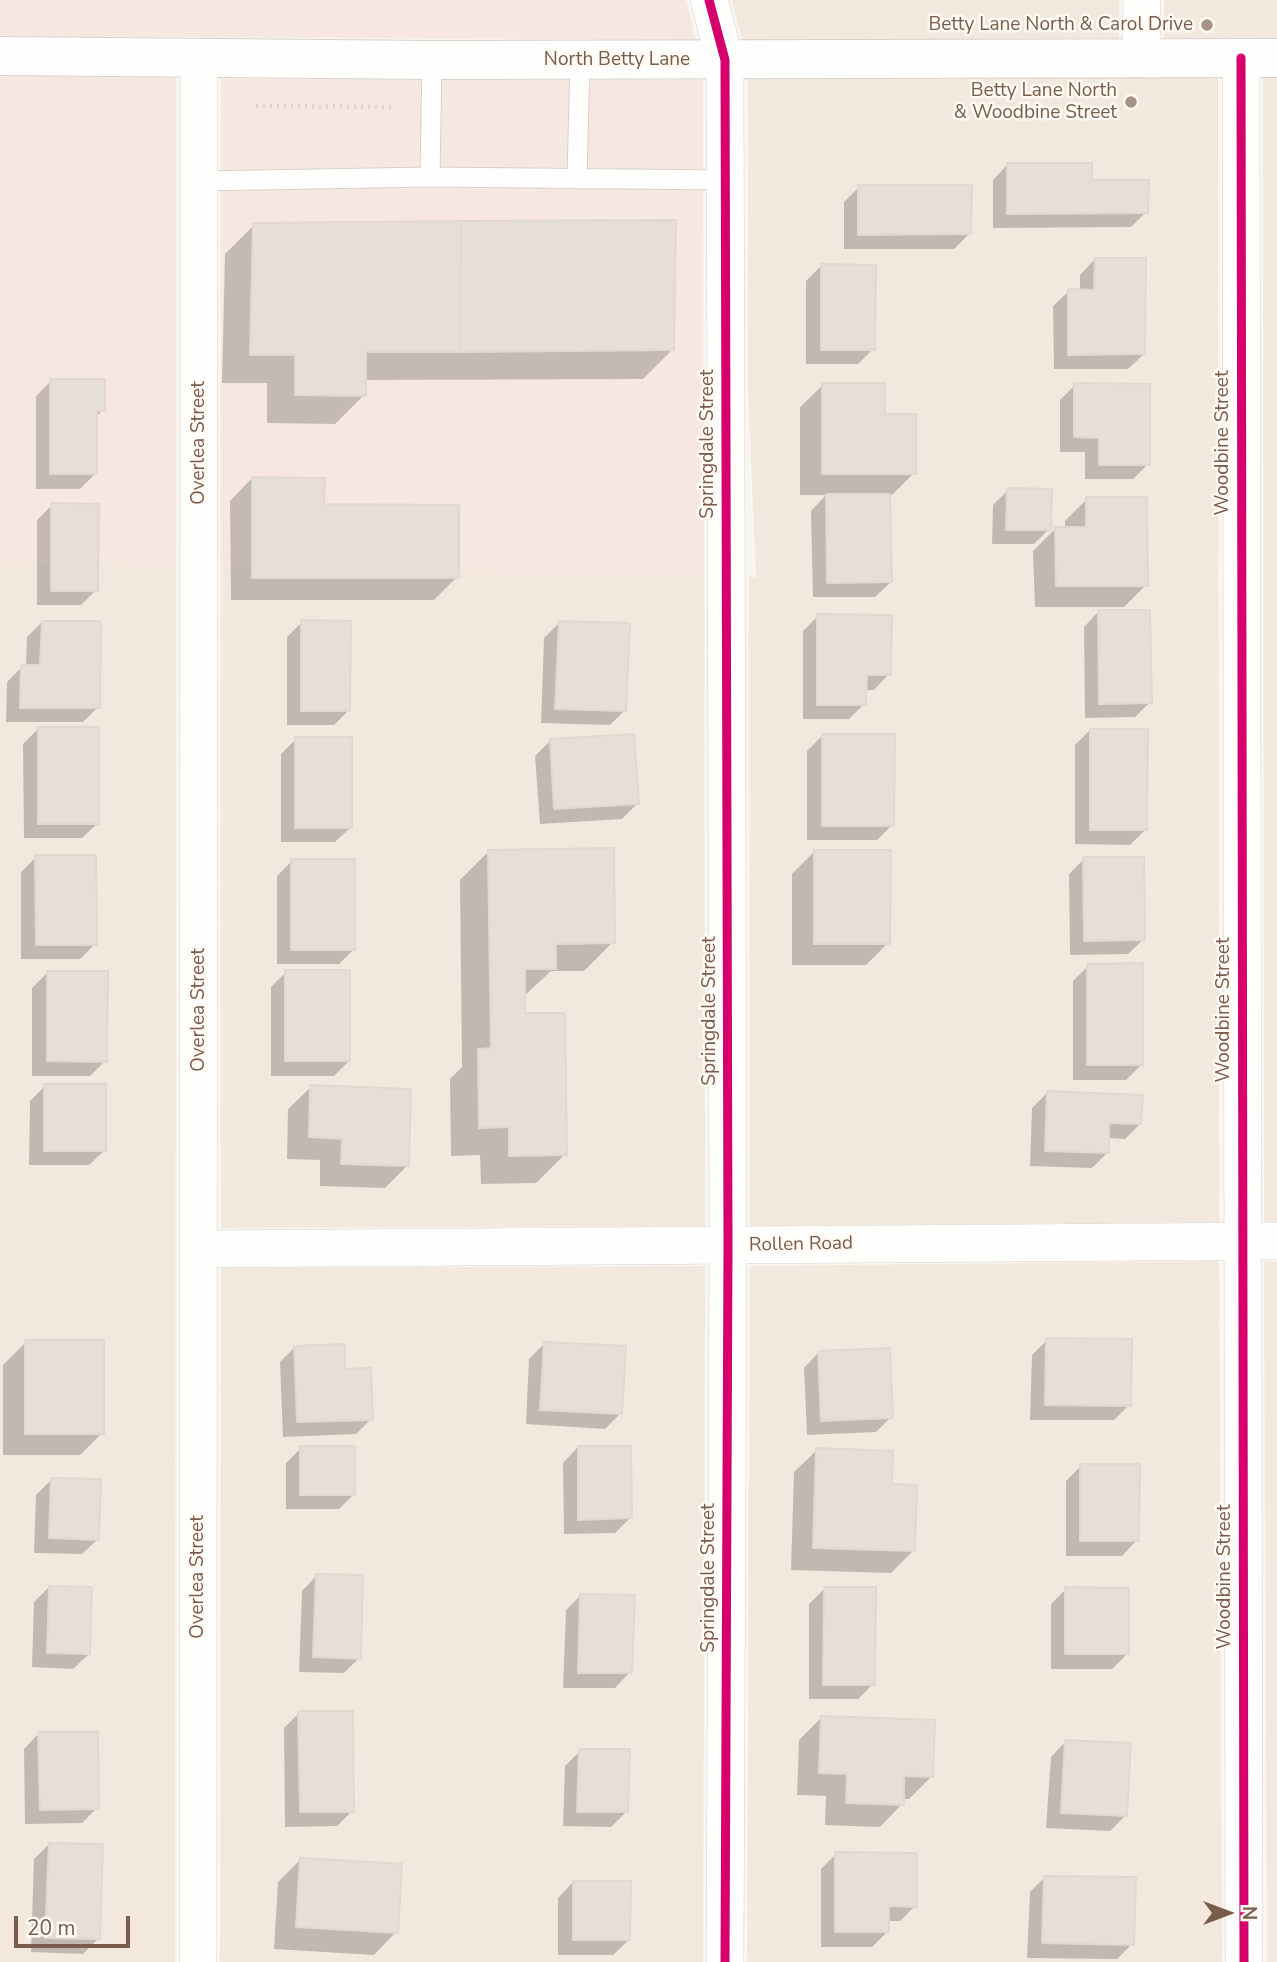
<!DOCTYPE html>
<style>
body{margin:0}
#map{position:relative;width:1277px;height:1962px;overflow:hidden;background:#f9f5f0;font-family:"Nunito Sans",sans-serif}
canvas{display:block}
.north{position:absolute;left:1193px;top:1878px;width:70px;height:70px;-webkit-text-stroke:5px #fffaf3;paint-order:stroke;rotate:90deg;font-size:19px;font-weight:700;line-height:28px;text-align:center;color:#7a5c4d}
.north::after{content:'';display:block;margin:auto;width:24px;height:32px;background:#7a5c4d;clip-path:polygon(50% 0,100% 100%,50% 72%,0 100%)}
.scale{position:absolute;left:14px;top:1916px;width:116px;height:32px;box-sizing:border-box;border:4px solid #7a5c4d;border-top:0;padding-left:9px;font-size:21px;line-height:24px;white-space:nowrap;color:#7a5c4d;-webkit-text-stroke:5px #fffaf3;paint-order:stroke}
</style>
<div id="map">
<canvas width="1277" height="1962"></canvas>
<div class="north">N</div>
<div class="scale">20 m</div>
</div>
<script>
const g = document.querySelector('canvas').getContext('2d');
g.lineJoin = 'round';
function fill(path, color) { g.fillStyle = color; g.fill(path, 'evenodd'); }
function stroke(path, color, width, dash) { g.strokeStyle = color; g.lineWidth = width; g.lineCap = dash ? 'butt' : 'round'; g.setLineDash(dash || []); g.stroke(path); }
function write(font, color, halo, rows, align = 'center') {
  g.font = font + ' "Nunito Sans",sans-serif'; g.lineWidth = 5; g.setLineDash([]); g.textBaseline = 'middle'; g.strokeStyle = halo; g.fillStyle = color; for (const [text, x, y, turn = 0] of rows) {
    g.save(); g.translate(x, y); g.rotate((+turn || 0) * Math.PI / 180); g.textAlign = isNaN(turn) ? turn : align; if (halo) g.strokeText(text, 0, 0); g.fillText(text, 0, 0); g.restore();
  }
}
fill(new Path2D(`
 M732,0H1119V38L742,40Z
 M1164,0H1277V38H1164Z
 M1218,77L1219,1222L750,1226L749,577H756L748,389V79Z
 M1263,77L1277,78V1222H1264Z
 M0,562L176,565L175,1962H0Z
 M221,566L704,577L705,1226L221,1228Z
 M1219,1261L1222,1962H747L750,1266Z
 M1264,1261L1277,1262V1962H1267Z
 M705,1266L703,1962H220L221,1268Z`), '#f2e8de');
fill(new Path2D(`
 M0,0H686L696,40L0,36Z
 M0,76L176,78V565L0,562Z
 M221,79L703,80L704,577L221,566Z`), '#f6e8e1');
fill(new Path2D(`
 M1008,164L1090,182L1146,212L1131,227L993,228V180Z
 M859,187L969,234L954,249H844V202Z
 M254,225L672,350L643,379L364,380V395L335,424L267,423V383H222L225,254Z
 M1095,259L1144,354L1128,369H1054L1053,306L1069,291H1080V275Z
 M821,266L873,349L858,364H806V281Z
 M51,381L103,410L95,418V474L80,489H36V396Z
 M823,385L883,415L914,473L892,495H889L891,582L875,597H813L811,511L826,495H800V407Z
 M1075,385L1148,464L1133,479H1085V452H1060V400Z
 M252,478L322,506L457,577L434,600H231L230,501Z
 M1008,490L1049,529L1034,544H992L993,505Z
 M1087,499L1146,585L1124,607H1035L1033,551L1056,528H1065V521Z
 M52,505L96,590L81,605H37V520Z
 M1099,611L1150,702L1135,717L1085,718L1084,627Z
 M818,616L889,674L874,690H865L864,704L849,719H803V631Z
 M42,622L98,707L83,722H6L7,682L22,667H26L27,637Z
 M302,622L349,710L334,725H287V637Z
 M559,623L625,710L610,725L541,723L544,638Z
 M38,729L98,823L82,838H24L23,744Z
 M1090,730L1145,830L1130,845L1075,844V745Z
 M823,735L892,825L877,840H807V751Z
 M296,739L351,827L335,842H281V754Z
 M550,741L637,804L622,819L540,824L535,756Z
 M489,851L613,942L584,971H551L523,997V1015L565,1154L536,1183L481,1184L480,1155L451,1156L450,1079L462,1067L460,880Z
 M815,851L888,943L866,965H792V874Z
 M36,857L95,944L80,959H21V872Z
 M1084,859L1144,939L1128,954L1070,955L1069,874Z
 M292,861L354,949L339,964H277V876Z
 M1088,966L1141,1065L1126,1080H1073V981Z
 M286,972L349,1061L334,1076H271V987Z
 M47,973L105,1061L90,1076H32V988Z
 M45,1086L105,1150L89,1165H29L30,1101Z
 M311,1087L407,1166L385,1188L320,1186V1160L287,1159L288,1109Z
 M1047,1093L1140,1124L1125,1139L1107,1138V1153L1092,1168L1030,1166L1032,1108Z
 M1047,1340L1129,1405L1114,1420H1030L1032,1355Z
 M26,1342L102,1433L80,1455H3V1365Z
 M545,1343L620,1414L605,1429L526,1424L529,1359Z
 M295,1347L344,1371L371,1419L356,1434L283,1437L280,1362Z
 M819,1352L891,1417L876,1432L807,1435L804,1368Z
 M578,1447L630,1518L615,1533L564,1534L563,1463Z
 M301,1448L354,1494L339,1509H286V1463Z
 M817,1450L913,1551L891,1573L791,1570L794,1472Z
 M1081,1466L1137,1540L1122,1556H1066V1481Z
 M51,1480L98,1539L82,1554L34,1553L36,1495Z
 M317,1575L359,1658L344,1673L299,1672L302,1591Z
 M49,1587L89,1654L73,1669L32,1667L34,1602Z
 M824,1589L873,1684L858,1699H809V1604Z
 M1066,1589L1127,1654L1112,1669H1051V1604Z
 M581,1595L630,1672L615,1688H563L566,1610Z
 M299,1713L352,1811L337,1826L285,1827L284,1728Z
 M821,1718L932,1776L909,1799H902V1804L880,1827L825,1825L826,1796L797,1795L799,1740Z
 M39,1733L97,1808L82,1823L25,1824L24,1749Z
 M1066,1741L1125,1816L1110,1831L1046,1828L1051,1757Z
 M580,1751L626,1812L611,1827L563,1826L565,1766Z
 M49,1844L98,1939L83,1954L31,1952L34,1859Z
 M836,1854L915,1906L900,1921H887V1932L872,1947H821V1869Z
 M300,1860L396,1932L374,1955L274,1949L278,1882Z
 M1045,1877L1132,1944L1117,1959L1027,1958L1030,1892Z
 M573,1882L629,1940L613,1955H558V1898Z`), '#0003');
const building = new Path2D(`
 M1007,163H1092V180H1149L1148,213L1007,214Z
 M858,185H972L971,234L858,235Z
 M676,220L674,350L460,352L461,221Z
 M461,221L460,352H366V396L295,395V355H250L253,223Z
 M1095,258H1146L1145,354L1068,355V289L1094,290Z
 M821,264L876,265L875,350H821Z
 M50,379H105V411H97V474H50Z
 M822,383H885V414H916V474H822Z
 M1074,383L1150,384V465H1099V438L1074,437Z
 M252,477L325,478L324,504L459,505V578H252Z
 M1007,488L1052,489L1051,530H1006Z
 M826,494H890L892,582L827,583Z
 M1086,497H1147L1148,586H1056L1055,527H1086Z
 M51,503L99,504L98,591H51Z
 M1098,610H1150L1152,703L1099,704Z
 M817,614L892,615L891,675H867L866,705H817Z
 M301,620L351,621L350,711H301Z
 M42,621H101L100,708H20L21,665H40Z
 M559,621L630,623L626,711L555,709Z
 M38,727H99V824H38Z
 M1090,729H1148L1147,830H1090Z
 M634,734L639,804L554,809L550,739Z
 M822,734H895L894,826H822Z
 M295,737H352V828H295Z
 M614,848L615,943L556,944V969H525V1013H565L567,1155L509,1156V1127L479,1128L478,1049L491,1048L488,850Z
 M814,850H891L890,944H814Z
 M35,855H96L97,945H36Z
 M1083,857H1144L1145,940L1084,941Z
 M291,859H355V950H291Z
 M1143,963V1065H1087V964Z
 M285,970H350V1061H285Z
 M47,971H108L107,1062L47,1061Z
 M44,1084H106V1151H44Z
 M310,1085L411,1089L409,1166L341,1164L342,1139L309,1137Z
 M1047,1091L1143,1095L1141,1124L1109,1123V1153L1045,1151Z
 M1046,1338L1132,1339L1131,1406L1045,1405Z
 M25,1340H104V1434H25Z
 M544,1342L626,1346L622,1414L540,1410Z
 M345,1344V1369L371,1368L373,1420L297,1422L294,1346Z
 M890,1348L893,1418L821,1421L818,1351Z
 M300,1446H355V1495H300Z
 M578,1446H631L632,1518L578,1520Z
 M816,1448L893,1451L892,1484L917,1485L915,1551L813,1548Z
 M1080,1464H1140L1139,1541H1080Z
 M51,1478L101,1479L99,1540L49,1538Z
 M316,1574L363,1575L361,1659L313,1657Z
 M49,1586L92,1587L90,1654L47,1653Z
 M824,1587H876L875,1685H823Z
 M1065,1587L1129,1588V1654H1065Z
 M580,1594L635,1595L632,1673H578Z
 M298,1711H353L354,1812H300Z
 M821,1716L935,1720L933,1777L904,1776V1805L846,1803L847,1774L819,1773Z
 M38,1732H98L99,1809L40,1810Z
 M1065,1740L1131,1743L1127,1816L1061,1813Z
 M579,1749H630L628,1812H577Z
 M49,1843L103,1844L100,1939L45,1938Z
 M835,1852L917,1853V1907L889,1906V1932H835Z
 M300,1858L402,1864L398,1933L296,1927Z
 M1044,1876L1136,1877L1134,1945L1042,1943Z
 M573,1881H631L630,1940H573Z`);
fill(building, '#e6ded7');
stroke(building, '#e2d8d2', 2);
const service = new Path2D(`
 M430,177L725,180
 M577,179L580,60
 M199,181L430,177L432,60`);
const minor = new Path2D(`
 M709,0L725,60L728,1246L725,1962
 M1141,58L1142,0
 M1241,58L1244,1962
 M199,1249L1277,1241
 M198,1962L199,59`);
const tertiary = new Path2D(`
 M0,56L432,60L1277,58`);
stroke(service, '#d7d1cb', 21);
stroke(minor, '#d7d1cb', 38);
stroke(tertiary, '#d7d1cb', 40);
stroke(new Path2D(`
 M256,106L396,107`), '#dcd5d0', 4.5, [2, 5]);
stroke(service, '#fefefd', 19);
stroke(minor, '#fefefd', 37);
stroke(tertiary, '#fefefd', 38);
stroke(new Path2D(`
 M709,0L725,60L728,1246L725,1962
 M1241,58L1244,1962`), '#d6006c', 9);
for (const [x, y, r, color] of [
 [1207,25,7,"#a69286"],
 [1131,102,7,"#a69286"]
]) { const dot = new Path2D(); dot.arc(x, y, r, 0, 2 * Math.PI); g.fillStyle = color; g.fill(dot); stroke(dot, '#fffaf3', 2.5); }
write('19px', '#7a5c4d', '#fffaf3', [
 ["Betty Lane North & Carol Drive",1193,25],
 ["Betty Lane North",1117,91],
 ["& Woodbine Street",1117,113]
], 'right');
write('19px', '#7a5c4d', '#fffaf3', [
 ["North Betty Lane",617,60],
 ["Overlea Street",199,443,-90],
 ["Woodbine Street",1223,443,-90],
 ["Springdale Street",708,444,-90],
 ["Overlea Street",199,1010,-90],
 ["Woodbine Street",1224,1010,-90],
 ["Springdale Street",710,1011,-90],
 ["Rollen Road",801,1245,-1],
 ["Overlea Street",198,1577,-90],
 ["Woodbine Street",1225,1577,-90],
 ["Springdale Street",709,1578,-90]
]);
</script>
